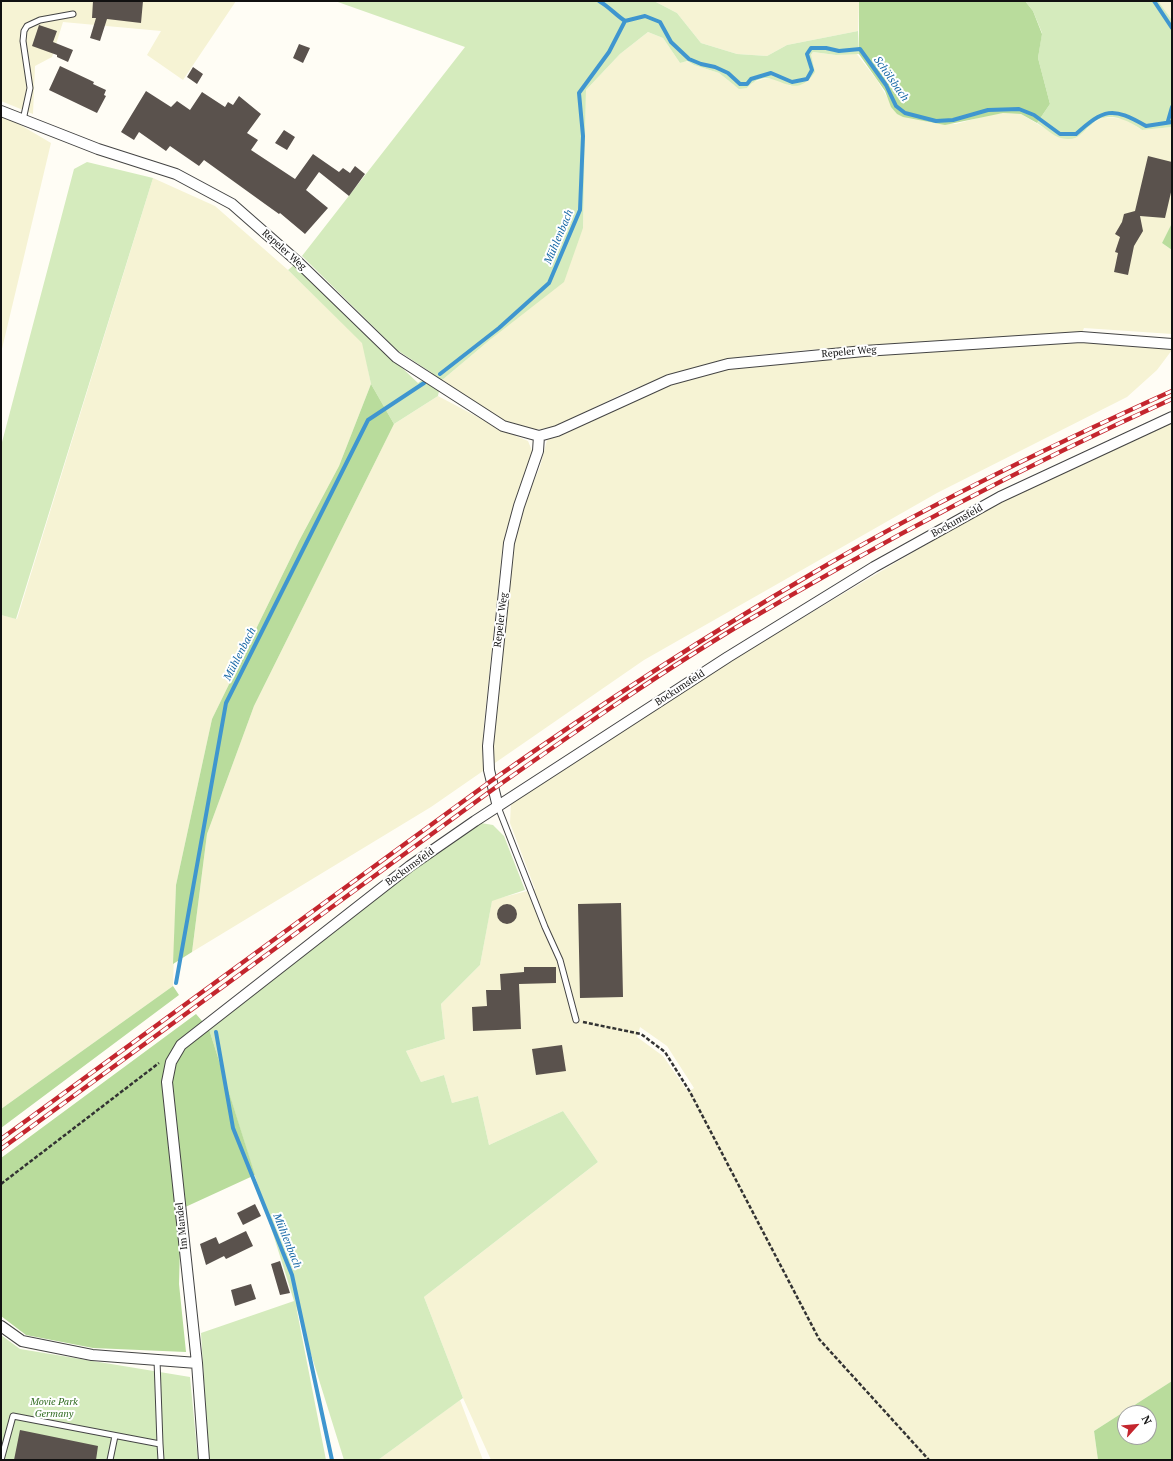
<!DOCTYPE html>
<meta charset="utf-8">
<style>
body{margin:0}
#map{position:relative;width:1173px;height:1461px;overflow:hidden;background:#fffdf5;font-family:"PT Serif",serif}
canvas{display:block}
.frame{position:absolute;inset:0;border:2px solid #111;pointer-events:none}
.north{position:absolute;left:1117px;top:1405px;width:40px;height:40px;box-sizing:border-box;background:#fff;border:1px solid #a0a0a0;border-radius:50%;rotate:63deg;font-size:11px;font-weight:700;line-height:16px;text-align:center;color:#111}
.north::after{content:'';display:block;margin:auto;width:14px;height:18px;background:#c4262e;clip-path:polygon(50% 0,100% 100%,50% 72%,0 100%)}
</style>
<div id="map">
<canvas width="1173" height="1461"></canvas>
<div class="frame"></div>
<div class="north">N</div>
</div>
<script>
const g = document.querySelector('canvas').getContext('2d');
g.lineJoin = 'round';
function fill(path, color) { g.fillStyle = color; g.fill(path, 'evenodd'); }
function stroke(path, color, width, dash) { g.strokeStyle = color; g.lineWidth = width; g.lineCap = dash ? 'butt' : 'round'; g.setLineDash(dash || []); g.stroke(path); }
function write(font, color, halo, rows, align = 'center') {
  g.font = font + ' "PT Serif",serif'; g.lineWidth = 4; g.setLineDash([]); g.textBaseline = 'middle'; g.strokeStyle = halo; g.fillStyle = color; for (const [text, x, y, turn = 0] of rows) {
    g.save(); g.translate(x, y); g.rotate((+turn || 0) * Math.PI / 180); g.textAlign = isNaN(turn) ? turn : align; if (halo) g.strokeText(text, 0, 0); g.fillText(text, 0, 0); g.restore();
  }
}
fill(new Path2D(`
 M1,1H236L183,80L147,55L161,31L63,22L52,57L35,66L33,114L1,101Z
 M654,1H859L858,31L787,45L767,56L737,54L701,43L677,13Z
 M1158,1H1172V20Z
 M648,32L663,38L680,63L686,61L694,65L719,73L734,85L747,88L753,82L763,79H776L791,86L813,52L836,55L856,53L877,80L897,114L933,123L956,124L988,115L1003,113L1021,114L1059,137L1087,129L1091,124L1104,117L1125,119L1142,130L1172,127V223L1162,243L1172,250V334L1084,328L1082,333L807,350L740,357L709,364L671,375L626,392L557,426L541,429H525L505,421L441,381L491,339L583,228L586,90L620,54Z
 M1,116L12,120L51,143L1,353Z
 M153,178L215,206L288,270L363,343L371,384L339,466L299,541L212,719L176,885L173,986L1,1109V615L17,619Z
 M1076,341L1168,347L1172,350L1157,370L1127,397L937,493L644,660L492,765V750L513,541L522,508L540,467L547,440L675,382L711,372L761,364Z
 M438,396L504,431L528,441L533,453L506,531L502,552L483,734V771L431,807L192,952L207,834L254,706L394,424Z
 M1172,420V1381L1094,1431L1098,1460H491L463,1398L424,1297L598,1162L563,1111L489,1145L478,1096L452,1103L444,1075L421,1082L406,1051L445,1039L441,1004L480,965L492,900L535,889L510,823L511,802L730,661L1001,500ZM640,1027L667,1046L694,1088L688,1092L663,1056L637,1037Z
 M460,1400L483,1460H378Z`), '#f6f3d4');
fill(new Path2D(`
 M335,1H654L677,13L701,43L737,54L767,56L787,45L858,31L859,54L836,55L813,52L811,55L815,72C790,108 774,59 747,88L739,89L719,73L694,65L687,61L680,63L663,38L648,32L620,54L586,90L583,228L564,282L491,339L441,381L438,396L394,424L371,384L362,343L288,270L294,265L418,383L432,373L397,350L302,256L465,47Z
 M1025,1H1158L1172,20V127L1142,130C1128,120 1107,110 1092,124C1080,133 1079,142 1061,138C1053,136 1044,127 1037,123L1050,104L1038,58L1042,33L1033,11Z
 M87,162L153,178L16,619L1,615V446L74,169Z
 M481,823L493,825L504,836L525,890L492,901L480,965L441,1004L445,1039L406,1051L421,1082L444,1075L452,1103L478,1096L489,1145L563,1111L598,1162L424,1297L463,1398L378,1460H344L296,1306L326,1460H209L201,1333L294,1301L209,1029L348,919L470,827Z
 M1,1335L20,1349L190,1377L198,1460H1Z`), '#d5ebbd');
fill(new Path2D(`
 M859,1H1025L1033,11L1042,34L1038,58L1050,104L1037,123L1021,114L1003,113L945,125L903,117L897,114L891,107L885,91L859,54Z
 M1172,223V250L1162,243Z
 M371,384L394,424L254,706L207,834L192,952L173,964L176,885L212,719L299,541L339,466Z
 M173,986L179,995L1,1128V1109Z
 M196,1014L209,1029L255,1175L181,1209L179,1284L186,1352L93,1348L26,1335L1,1316V1158Z
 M1172,1381V1460H1098L1094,1431ZM1125,1413H1149V1437H1125Z`), '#b9dc9c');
stroke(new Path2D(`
 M599,1C608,6 616,15 625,21L645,16L660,22L671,42L689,59L701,64L715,67L728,73L740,84H747L751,79L771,73L792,82L807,79L812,70L807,54L811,48H826L839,51L860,49L886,85L896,106L905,113L936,121L953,120L988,110L1019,109L1034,115L1060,134H1076C1104,109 1112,106 1146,126L1172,122
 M1154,1L1172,28
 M1168,121L1172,107
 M440,374L499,328L549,283L580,210L583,136L579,93L609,52L625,21
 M176,983L226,703L368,420L424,383
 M216,1032L233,1128L292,1275L332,1460`), '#3f96cf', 4);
fill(new Path2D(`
 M93,1H143L141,23L107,19L100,41L90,38L96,18H92Z
 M39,25L57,31L53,42L73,50L68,62L57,57V55L32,46Z
 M299,44L310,48L303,63L293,58Z
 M60,66L94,82L93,84L106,90L104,95L106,96L97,113L49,90Z
 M193,67L203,74L197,84L187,77Z
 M146,91L171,107L177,101L190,110L202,92L225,107L228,102L233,105L239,96L261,114L247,133L258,140L251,150L295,179L313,154L339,172L343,168L350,173L355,166L365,174L349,196L319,172L306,190L328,208L305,234L280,213L279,214L265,204L204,160L199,166L170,146L166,151L139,132L134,140L121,132Z
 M284,130L295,137L287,150L275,143Z
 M1148,156L1172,162V188L1165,218L1140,216L1143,231L1134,246L1128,275L1114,272L1118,253L1115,252L1120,237L1115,234L1122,222L1124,214L1135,211Z
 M621,903L623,997L580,998L578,904Z
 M497 914a10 10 0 1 1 20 0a10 10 0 1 1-20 0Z
 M524,967H556V983L519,984L521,1029L473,1031L472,1007L487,1006L486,990H501L500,974L524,972Z
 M562,1045L566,1071L536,1075L532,1049Z
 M255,1204L261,1216L243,1225L237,1213Z
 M246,1231L253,1246L226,1259L224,1256L206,1265L200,1244L216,1237L219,1244Z
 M280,1261L290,1293L280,1295L271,1264Z
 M251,1284L256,1299L235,1306L231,1290Z
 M20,1430L98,1446L96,1460H14Z`), '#5a524d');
const lane = new Path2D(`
 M23,120L30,88L23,41L24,31L27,26L40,20L73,14
 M498,807L545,927L560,960L576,1020
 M157,1360L160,1444
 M1,1460L13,1416L160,1444L161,1460
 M110,1460L115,1436`);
const street = new Path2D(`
 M1,111L98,149L176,174L232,204L298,262L396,357L503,426L539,436L557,431L669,380L728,364L864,351L1081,337L1172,344
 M498,807L489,770L488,746L509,543L519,506L538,451L539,436
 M1,1326L22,1341L92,1355L197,1363
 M204,1460L197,1363L167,1082L171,1062L181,1045L410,866L475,821L728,657L874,567L1000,497L1172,417`);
stroke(lane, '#444', 7);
stroke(street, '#444', 12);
stroke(new Path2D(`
 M583,1022L641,1034L665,1052L690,1092L819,1339L929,1460
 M1,1184L159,1063`), '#333', 2.5, [4, 2]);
stroke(lane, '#fff', 5);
stroke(street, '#fff', 10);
const rail = new Path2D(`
 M1,1139L491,781C595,708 702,638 813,573C928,505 1050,446 1172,391
 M1,1149L492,790C572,734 652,678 735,628C877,544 1022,467 1172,399`);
stroke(rail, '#c4262e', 4.5);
stroke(rail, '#fff', 3, [9]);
write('10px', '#111', '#fff', [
 ["Repeler Weg",284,250,42],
 ["Repeler Weg",849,352,-5],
 ["Bockumsfeld",957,521,-29],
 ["Repeler Weg",501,620,-83],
 ["Bockumsfeld",680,688,-33],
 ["Bockumsfeld",410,867,-36],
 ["Im Mandel",182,1226,-96]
]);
write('italic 10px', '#2f6b1f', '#fff', [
 ["Movie Park",54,1402],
 ["Germany",54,1414]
]);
write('italic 11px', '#1768a6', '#fff', [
 ["Schölsbach",891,79,55],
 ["Mühlenbach",559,237,-67],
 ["Mühlenbach",240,654,-63],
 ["Mühlenbach",287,1241,68]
]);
</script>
